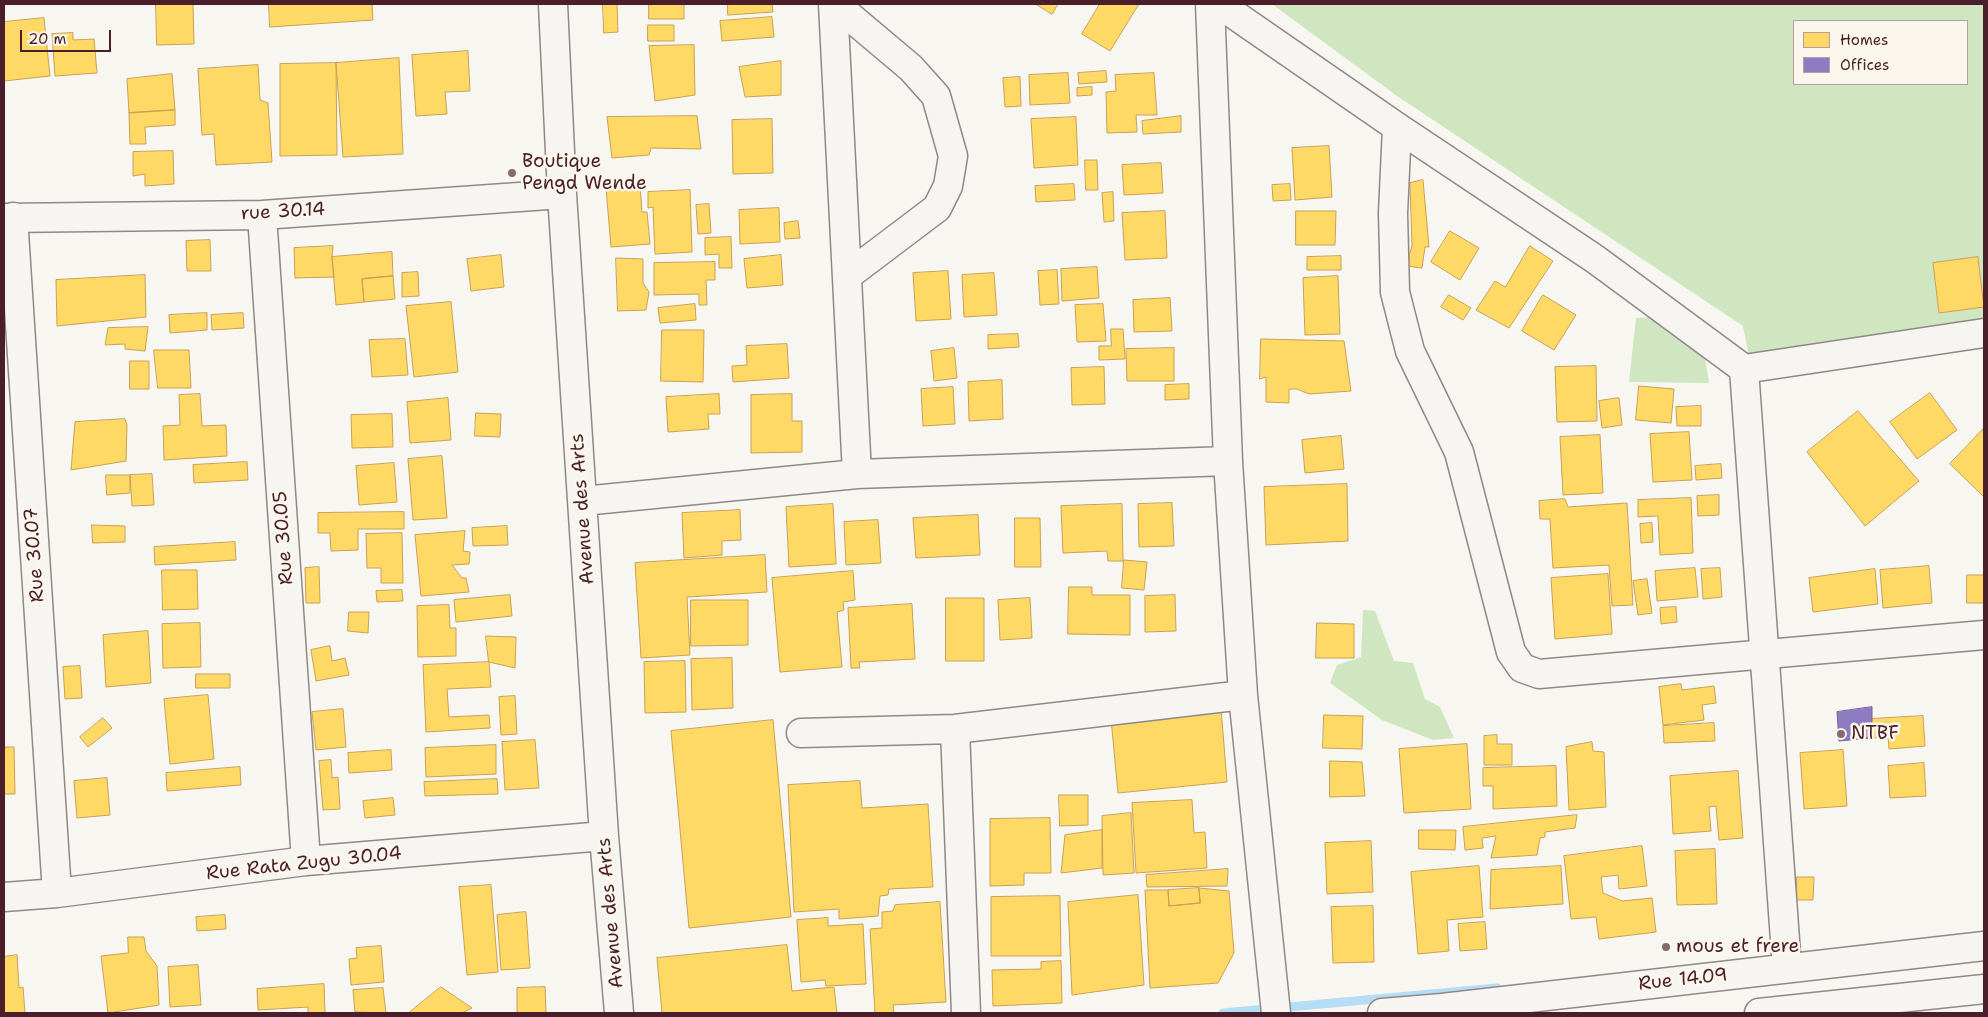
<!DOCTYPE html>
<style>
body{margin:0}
#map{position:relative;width:1988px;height:1017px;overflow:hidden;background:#f8f6f0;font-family:"Shantell Sans",sans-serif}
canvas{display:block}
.frame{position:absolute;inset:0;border:5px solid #4a1f2b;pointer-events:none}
.legend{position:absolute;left:1793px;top:20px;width:175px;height:65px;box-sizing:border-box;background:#fbf7ec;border:1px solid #b4a19f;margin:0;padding:6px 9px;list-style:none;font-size:15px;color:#4a1f2b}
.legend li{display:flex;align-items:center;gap:10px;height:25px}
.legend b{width:25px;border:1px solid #b4a19f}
.scale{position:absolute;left:20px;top:30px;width:91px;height:22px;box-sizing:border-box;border:2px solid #4a1f2b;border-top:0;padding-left:6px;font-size:15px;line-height:18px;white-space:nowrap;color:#4a1f2b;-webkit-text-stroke:4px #fbf7ec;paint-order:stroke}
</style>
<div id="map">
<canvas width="1988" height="1017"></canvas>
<div class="frame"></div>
<ul class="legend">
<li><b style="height:14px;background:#ffd966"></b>Homes</li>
<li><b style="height:14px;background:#8e7cc3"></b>Offices</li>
</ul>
<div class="scale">20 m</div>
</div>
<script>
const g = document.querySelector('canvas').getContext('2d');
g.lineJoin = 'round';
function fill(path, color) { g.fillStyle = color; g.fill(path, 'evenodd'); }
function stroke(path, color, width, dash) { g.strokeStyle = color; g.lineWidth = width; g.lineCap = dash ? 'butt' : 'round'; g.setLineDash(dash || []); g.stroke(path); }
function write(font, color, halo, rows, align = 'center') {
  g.font = font + ' "Shantell Sans",sans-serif'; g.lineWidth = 5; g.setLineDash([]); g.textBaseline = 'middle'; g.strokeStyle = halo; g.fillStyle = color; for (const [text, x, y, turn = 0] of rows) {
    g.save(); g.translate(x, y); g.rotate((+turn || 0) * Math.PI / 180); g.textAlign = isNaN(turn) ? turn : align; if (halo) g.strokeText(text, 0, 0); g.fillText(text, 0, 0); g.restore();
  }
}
fill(new Path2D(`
 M1272,4H1984V325L1749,357L1743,326L1397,96ZM1794,21H1967V84H1794Z
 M1670,316L1704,351L1709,383L1629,382L1636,318Z
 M1363,610L1375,611L1394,661L1413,663L1425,699L1440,707L1454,738L1433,740L1382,720L1330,683L1337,665L1361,657Z`), '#cfe6c0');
const homes = new Path2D(`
 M156,4H193L194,44L157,45Z
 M269,4H372L373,20L270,27Z
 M603,4H617L618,32L604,33Z
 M649,4H684V19H649Z
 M728,4H772L773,12L728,15Z
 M1036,4H1058L1052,14Z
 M1100,4H1139L1110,51L1082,34Z
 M772,17L774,37L722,41L720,21Z
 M44,18L50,76L4,81V22Z
 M648,25H674V41H648Z
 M73,33V40L94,39L97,73L55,76L52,34Z
 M694,45L695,95L655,101L649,46Z
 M468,51L470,91L445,92L447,114L416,116L412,55Z
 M399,58L403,154L343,157L336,63Z
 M781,61V95L745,97L739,67Z
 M336,63L337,155L280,156V64Z
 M258,65L260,100L268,103L272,162L216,165L214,134L202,135L198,69Z
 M1106,71L1107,82L1079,84L1078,73Z
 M1068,73L1070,103L1030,105L1029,75Z
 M1154,73L1157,115H1136L1137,132L1107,133L1106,92L1116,91L1115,75Z
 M172,74L175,110L129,113L127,79Z
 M1020,77L1021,106L1005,107L1003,78Z
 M1092,87V95L1077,96V88Z
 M175,110V125L145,127L146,144H130L129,113Z
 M697,116L701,149L651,148L649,155L612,158L607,117Z
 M1181,116V132L1143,134L1142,121Z
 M1076,117L1078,165L1034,168L1031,119Z
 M772,119L773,173L733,174L732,120Z
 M1329,146L1332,197L1295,200L1292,148Z
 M173,151L174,184L145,186V174L133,176V152Z
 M1085,160H1097L1098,190H1086Z
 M1161,163L1163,193L1124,195L1122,165Z
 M1423,180L1429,247H1425L1422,268L1406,266L1412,246L1410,183Z
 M1074,184L1075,200L1036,202L1035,186Z
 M1290,184L1291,200L1273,201L1272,185Z
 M640,185L642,212H647L650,244L611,247L606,188Z
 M690,190L692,252L655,254L653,207L648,208V192Z
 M1113,192L1114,221L1104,222L1102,193Z
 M709,204L711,233L698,234L696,205Z
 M779,208L780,242L740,244L739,210Z
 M1165,211L1167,258L1125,260L1122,213Z
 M1296,211H1336L1335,245H1296Z
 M798,221L800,238L785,239L784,223Z
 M1450,231L1479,248L1460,280L1431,262Z
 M731,237L732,268H719V254L705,255V238Z
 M210,240L211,271H187L186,241Z
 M333,246L332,257L334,277L295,278L294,248Z
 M1530,246L1553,261L1509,328L1476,310L1495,281L1505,287Z
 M392,252L393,276L362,279L364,302L336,305L332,257Z
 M501,255L504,287L471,291L467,259Z
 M781,255L783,285L747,288L744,259Z
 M1341,256V270H1307V257Z
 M1978,257L1984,307L1939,313L1933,263Z
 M616,258L643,259V283L649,292L646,310L618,311Z
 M715,262V280H706L707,305H699V294L654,295V263Z
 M1097,267L1099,298L1062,301L1061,269Z
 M1057,270L1059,304L1040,305L1038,271Z
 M948,271L951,319L916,321L913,273Z
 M418,272L419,296L402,297V273Z
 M994,273L997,315L964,317L962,275Z
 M145,275L146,317L57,326L56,280Z
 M393,276L395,299L364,302L362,279Z
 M1338,276L1340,334L1305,335L1303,278Z
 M1449,295L1471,308L1463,320L1441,307Z
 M1543,295L1576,315L1554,350L1522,331Z
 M1170,298L1172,331L1134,332L1133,300Z
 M451,302L458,372L414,377L406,306Z
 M695,304L696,320L660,323L658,308Z
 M1103,304L1106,341L1077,342L1075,305Z
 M207,313V330L170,333L169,315Z
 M243,313L244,328L212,330L211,315Z
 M148,327L145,351L125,349V344L105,345L108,328Z
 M1111,329H1123L1125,359L1099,360V346H1111Z
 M662,330H704L703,382L661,381Z
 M1018,334L1019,347L988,349V335Z
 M405,339L408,375L372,377L369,340Z
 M1261,339L1344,341L1351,391L1309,394L1297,389H1289V403L1266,402V377L1260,379Z
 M787,344L789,378L733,382L732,366L747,365L746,346Z
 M954,348L957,378L934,381L931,351Z
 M1174,348V381H1127L1126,349Z
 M154,350H189L191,388H158Z
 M130,361H149V389H130Z
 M1596,366L1597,421L1557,422L1555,367Z
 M1104,367L1105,404L1072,405L1071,368Z
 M1002,380L1003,419L969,421L968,382Z
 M1189,384V399L1165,400V385Z
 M1639,386L1674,389L1671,423L1636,420Z
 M953,387L955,424L923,426L921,389Z
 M1930,393L1957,430L1917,459L1890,422Z
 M200,394L202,426L226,425L227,456L164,460L163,426L180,425L179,395Z
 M719,394L720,414H708L709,429L668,432L666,397Z
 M792,394V421H802V452L751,453V395Z
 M448,398L451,440L410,443L407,402Z
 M1619,398L1622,425L1602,428L1599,401Z
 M1701,406V426H1677L1676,407Z
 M1858,411L1919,481L1865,526L1807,452Z
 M476,413L501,414L500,437L475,436Z
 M392,414L393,447L352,448L351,415Z
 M125,419L127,425L126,461L71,470L75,422Z
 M1984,428V497L1950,464Z
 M1689,432L1692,480L1653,482L1650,434Z
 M1600,435L1603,493L1563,495L1560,437Z
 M1341,436L1344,469L1305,473L1302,440Z
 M442,456L447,518L413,520L408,459Z
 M247,462L248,480L194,483L193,465Z
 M394,463L397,502L359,505L356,466Z
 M1721,464L1722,478L1696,480L1695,466Z
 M152,474L154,505L132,506L130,475Z
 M106,475H130V493L107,495Z
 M1347,484L1348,541L1266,545L1264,487Z
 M1719,495V515L1698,516L1697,496Z
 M1691,498L1693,553L1660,555L1658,516L1638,517V500Z
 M1565,499L1568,507L1627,503L1633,605L1612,606L1609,565L1553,568L1550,519H1540L1539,501Z
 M1172,503L1174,546L1139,547L1138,504Z
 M833,504L836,564L789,567L786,507Z
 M1122,504L1123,561H1108L1107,551L1063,553L1061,506Z
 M740,510L741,540L722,541V555L684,558L682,513Z
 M404,512V529H358V550L331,551L330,533H318V513Z
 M978,515L980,555L916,558L913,518Z
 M1015,518H1040L1041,567H1015Z
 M878,520L881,563L846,565L844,522Z
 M1652,523L1653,542L1641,543L1640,524Z
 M92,525L125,526V542L93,543Z
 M507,526L508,545L473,546L472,528Z
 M465,531L463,551L470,552L469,564L452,565L462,578H466L469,592L421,596L415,535Z
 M402,533L403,583H381V568H367L366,534Z
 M235,542L236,560L155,565L154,547Z
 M765,555L767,592L687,597L690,655L641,658L635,563Z
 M1124,560L1147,562L1144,590L1122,588Z
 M1929,566L1932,603L1883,608L1880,570Z
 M319,567L320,603H306L305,568Z
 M1695,568L1698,597L1657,601L1655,571Z
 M1720,568L1722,597L1703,599L1701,569Z
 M1875,569L1878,604L1813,612L1809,578Z
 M162,570H197L198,609L163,610Z
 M853,571L855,600L843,602L844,610L837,612L842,667L780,672L772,578Z
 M1608,574L1612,634L1555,639L1551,578Z
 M1967,575H1984V603H1967Z
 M1647,579L1652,613L1638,615L1633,581Z
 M1069,587H1092V595H1130V635L1068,634Z
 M402,590L403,601L377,602L376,591Z
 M510,595L512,616L456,622L454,600Z
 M1175,595L1176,631L1145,632V596Z
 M946,598H984V661H946Z
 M1030,598L1032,638L1000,640L998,600Z
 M691,600H748V645L691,646Z
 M912,604L915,659L859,662L860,668H851L848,608Z
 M449,605L450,628H456V656L418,657L417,606Z
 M1676,607L1677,622L1661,624L1660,608Z
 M349,612H369L368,633L348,631Z
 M200,623L201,667L163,668L162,624Z
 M1317,623L1354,624V658H1316Z
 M148,631L151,683L106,687L103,635Z
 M486,636L516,637L515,668L489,662Z
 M330,646L332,661L345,658L349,675L316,681L311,650Z
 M732,658L733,708L692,710L691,659Z
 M685,661L686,712L645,713L644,662Z
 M489,662L491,687L447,689L449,717L489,715L490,728L426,732L423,665Z
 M80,666L82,698L65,699L63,667Z
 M196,674H230V688H196Z
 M1681,684L1682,690L1714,686L1716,703L1702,705L1704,720L1663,725L1659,687Z
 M208,695L214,759L170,764L164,699Z
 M515,696L517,734L501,735L499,697Z
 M1221,708L1227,782L1118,793L1111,719Z
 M343,709L346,747L316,750L312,712Z
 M1324,715L1363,716L1362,749L1323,748Z
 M1923,716L1925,746L1889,749L1888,737L1872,738L1870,719Z
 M103,718L112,728L88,747L80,737Z
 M773,720L791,917L689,928L671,731Z
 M1714,723L1715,741L1664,743L1663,726Z
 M1497,735V744H1512V765H1484V736Z
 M535,740L539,788L505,790L502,742Z
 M1592,742L1593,751L1604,752L1606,807L1569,810L1566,747Z
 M1467,744L1471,809L1404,813L1399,749Z
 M496,745V774L426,777L425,748Z
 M4,747H14L15,794H4Z
 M391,750L392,770L349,773L348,753Z
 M1843,750L1847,806L1804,809L1800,753Z
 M331,760L332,778L338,777L340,809L323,810L319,761Z
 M1330,761L1362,762L1365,796L1330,797Z
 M1924,763L1926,796L1890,798L1888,766Z
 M1556,766L1557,806L1493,809V786H1483V768Z
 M240,767L241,785L167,791L166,773Z
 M1738,771L1743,838L1719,840L1716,806L1709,807L1711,831L1673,834L1670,776Z
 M107,778L110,815L77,818L74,781Z
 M497,779L498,794L425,796L424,782Z
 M860,781L862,808L928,804L933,887L889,889L888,895L880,896L878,916L839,919V909L794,912L788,785Z
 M1059,795H1088V825L1060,826Z
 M393,798L395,815L365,818L363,801Z
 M1192,800L1194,833L1205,832L1207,868L1136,873L1132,803Z
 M1131,813L1134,873L1103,875L1102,816Z
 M1577,815L1575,828L1545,832V837L1540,838L1537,855L1491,858L1496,836L1482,838L1483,848L1465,850L1463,827Z
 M1050,818L1051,873H1024V885L990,886V819Z
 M1102,830V868L1061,873L1065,835Z
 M1419,830H1456L1455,850L1419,849Z
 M1371,841L1373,892L1327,894L1325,843Z
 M1642,846L1647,886L1619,889L1618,875L1601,877L1603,893L1622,901L1652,898L1656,932L1599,939L1596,917L1571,919L1564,856Z
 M1715,849L1717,904L1677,905L1675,851Z
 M1479,866L1483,917L1447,920L1449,951L1418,954L1411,872Z
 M1561,866L1563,904L1490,909L1491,870Z
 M1228,869L1227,886L1147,887L1146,875Z
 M1797,877H1814L1813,900H1797Z
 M491,885L498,972L467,975L459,887Z
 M1199,888L1229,891L1234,953L1218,983L1150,988L1145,890H1168L1169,906L1200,903Z
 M1199,888L1200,903L1169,906L1168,890Z
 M1138,895L1144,985L1072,995L1068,902Z
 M1060,896L1061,956H991V897Z
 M940,902L946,1002L893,1005L894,1013H875L870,929L882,928V912L893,911L895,905Z
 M1373,906L1374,962L1333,963L1331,907Z
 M526,912L530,968L501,970L497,915Z
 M225,915L226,929L197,931L196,917Z
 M828,918V926L863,924L866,984L826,986L825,980L801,982L797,920Z
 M1485,922L1487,949L1460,951L1458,924Z
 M128,937H144L146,951L157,966L159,1005L108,1013L101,956L128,953Z
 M787,945L792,991L834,987L837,1013H662L657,958Z
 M381,946L384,982L351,985L349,959L357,958L356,948Z
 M17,955L19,988L23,987L25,1013H4V957Z
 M1061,961L1062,1003L993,1006L992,970L1041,969V962Z
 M198,965L201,1005L170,1007L168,967Z
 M324,984L325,1013H308V1007L258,1010L257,989Z
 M441,987L472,1008L462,1013H412L410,1012Z
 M545,987L546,1013H517V988Z
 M383,988L386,1013L355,1012L353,990Z`);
fill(homes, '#ffd966');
stroke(homes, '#c9a154', 1);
const offices = new Path2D(`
 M1872,707V738L1839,741L1837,712Z`);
fill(offices, '#8e7cc3');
stroke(offices, '#7a6095', 1);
stroke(new Path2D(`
 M1223,1013L1497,988`), '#b5def6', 9);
const minor = new Path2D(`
 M553,4L562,194L604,836L619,1013
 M833,4L857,474
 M835,4L911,68L936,96L953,156L948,186L937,208L847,276
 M1210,4L1228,461L1243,695L1276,1013
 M1219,4L1397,127L1595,259L1744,369L1984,333
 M1397,127L1393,213L1395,292L1410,351L1459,452L1511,652L1522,668L1539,674L1984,635
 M262,215L306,861
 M13,217L57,893
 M4,218L262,215L562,194
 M1744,369L1787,968
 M583,501L857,474L1228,461
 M955,729L966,1013
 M801,733L955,729L1243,695
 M4,897L57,893L306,861L604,836
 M1382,1013L1442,1008L1984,946
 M1759,1013L1984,989`);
stroke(minor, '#918787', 31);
stroke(minor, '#f6f5f1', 28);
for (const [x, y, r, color] of [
 [512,173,5,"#876a70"],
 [1841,734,5,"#876a70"],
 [1666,947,5,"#876a70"]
]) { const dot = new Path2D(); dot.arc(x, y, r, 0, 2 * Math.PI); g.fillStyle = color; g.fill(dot); stroke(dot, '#fbf7ec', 2); }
write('19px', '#4a1f2b', '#fbf7ec', [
 ["Boutique",522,162],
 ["Pengd Wende",522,184],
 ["NTBF",1851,734],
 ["mous et frere",1676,947]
], 'left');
write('19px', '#4a1f2b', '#fbf7ec', [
 ["rue 30.14",283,212,-3],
 ["Avenue des Arts",583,509,-94],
 ["Rue 30.05",284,538,-94],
 ["Rue 30.07",35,555,-94],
 ["Rue Rata Zugu 30.04",304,864,-6],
 ["Avenue des Arts",611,913,-95],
 ["Rue 14.09",1683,980,-6]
]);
</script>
